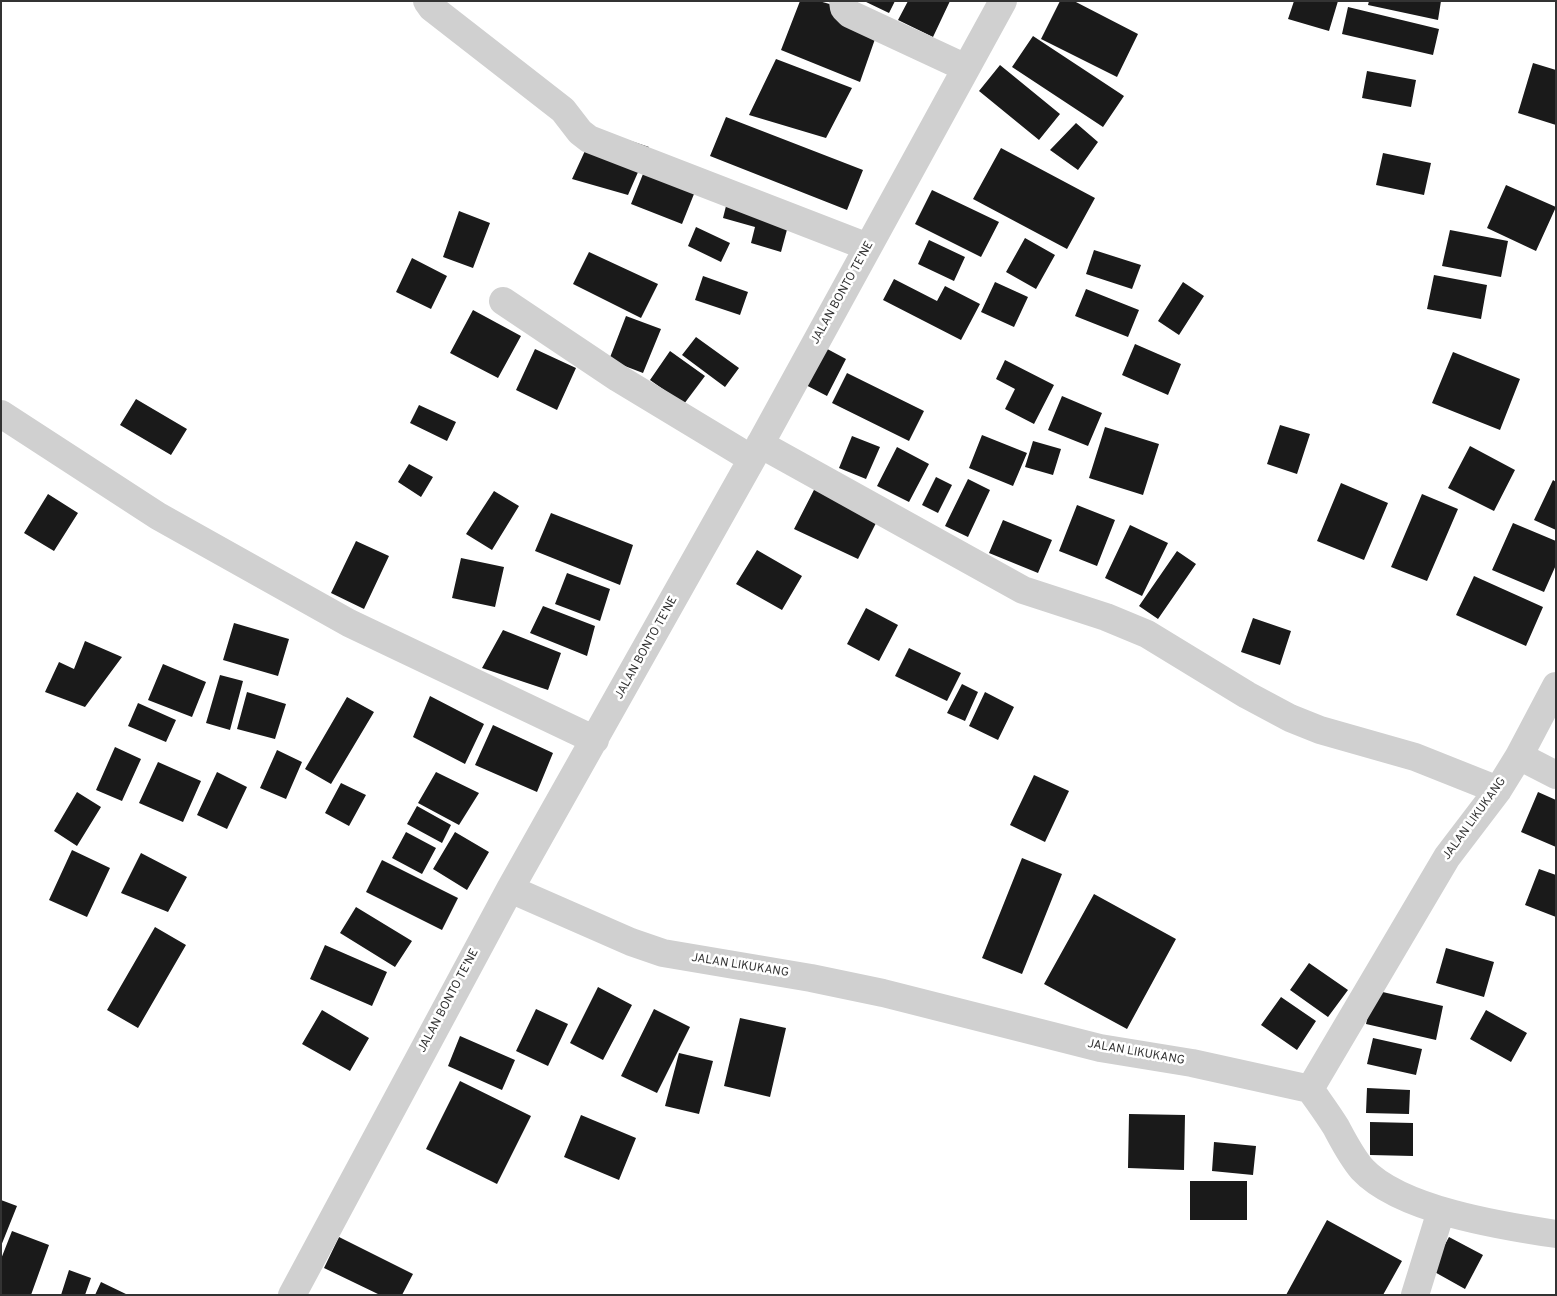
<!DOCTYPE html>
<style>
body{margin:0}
#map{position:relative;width:1557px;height:1296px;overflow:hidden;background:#fff;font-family:Overpass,sans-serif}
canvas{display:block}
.frame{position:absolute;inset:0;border:2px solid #333;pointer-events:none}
</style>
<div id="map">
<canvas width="1557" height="1296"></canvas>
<div class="frame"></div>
</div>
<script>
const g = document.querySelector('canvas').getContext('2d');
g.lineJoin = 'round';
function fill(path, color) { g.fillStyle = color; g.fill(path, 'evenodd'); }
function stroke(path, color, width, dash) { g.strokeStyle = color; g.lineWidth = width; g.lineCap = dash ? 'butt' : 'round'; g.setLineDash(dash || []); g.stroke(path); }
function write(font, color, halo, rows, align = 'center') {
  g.font = font + ' Overpass,sans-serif'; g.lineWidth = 5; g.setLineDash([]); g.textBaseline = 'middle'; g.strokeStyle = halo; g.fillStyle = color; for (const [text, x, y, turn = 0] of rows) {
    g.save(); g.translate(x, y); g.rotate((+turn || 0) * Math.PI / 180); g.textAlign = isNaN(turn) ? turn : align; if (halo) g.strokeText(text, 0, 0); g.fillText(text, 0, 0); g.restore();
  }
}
fill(new Path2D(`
 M800,1H819L882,19L860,82L781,50Z
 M864,1H895L889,13Z
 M908,1H950L933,37L898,20Z
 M1060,1H1074L1138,34L1117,77L1041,39Z
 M1294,1H1338L1329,31L1288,19Z
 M1369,1H1441L1438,20L1368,5Z
 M1348,7L1439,29L1433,55L1342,34Z
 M1033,36L1124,96L1103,127L1012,67Z
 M776,59L852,88L826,138L749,115Z
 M1533,63L1556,70V125L1518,113Z
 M1000,65L1060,114L1039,140L979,91Z
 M1367,71L1416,80L1411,107L1362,98Z
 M726,117L863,170L847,210L710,156Z
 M1076,123L1098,142L1078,170L1050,150Z
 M595,129L649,147L628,195L572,179Z
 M1001,148L1095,198L1067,249L973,199Z
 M1383,153L1431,163L1424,195L1376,185Z
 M651,154L702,174L682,224L631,204Z
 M1506,185L1556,207L1536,251L1487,228Z
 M932,190L999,222L981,257L915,224Z
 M729,194L792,211L781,252L751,243L755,227L723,218Z
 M459,211L490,223L473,268L443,257Z
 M696,227L730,243L721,262L688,246Z
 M1450,230L1508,241L1501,277L1442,266Z
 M1025,238L1055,255L1036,289L1006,272Z
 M929,240L965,257L954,281L918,264Z
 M1094,250L1141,265L1132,289L1086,274Z
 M589,252L658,284L641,318L573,284Z
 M412,258L447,276L431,309L396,292Z
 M1434,275L1487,285L1481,319L1427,309Z
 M703,276L748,292L740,315L695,300Z
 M894,279L937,301L945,286L980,304L961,340L883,300Z
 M995,282L1028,297L1014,327L981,312Z
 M1183,282L1204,296L1179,335L1158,321Z
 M1086,289L1139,310L1128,337L1075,316Z
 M473,310L521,336L498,378L450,353Z
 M626,316L661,329L643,373L609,360Z
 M696,337L739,368L725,387L682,355Z
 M818,344L846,359L827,396L798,381Z
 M1135,344L1181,364L1168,395L1122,375Z
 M535,349L576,368L557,410L516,390Z
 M670,351L705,376L684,404L650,380Z
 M1453,352L1520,379L1500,430L1432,403Z
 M1005,360L1054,385L1034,424L1005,409L1015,389L996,379Z
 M847,373L924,411L909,441L832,403Z
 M1062,396L1102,413L1088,446L1048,430Z
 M136,399L187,429L171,455L120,425Z
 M419,405L456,422L447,441L410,423Z
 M1280,425L1310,434L1297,474L1267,464Z
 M1105,427L1159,444L1143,495L1089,478Z
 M982,435L1027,453L1013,486L969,468Z
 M852,436L880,447L866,479L839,468Z
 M1033,441L1061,449L1053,475L1025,467Z
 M1470,446L1515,470L1494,511L1448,488Z
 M897,447L929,464L909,502L877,486Z
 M409,464L433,477L421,497L398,482Z
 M936,477L952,485L938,513L922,505Z
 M968,479L990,490L968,537L945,526Z
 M1553,480L1556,482V530L1534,520Z
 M1341,483L1388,503L1364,560L1317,541Z
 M817,484L880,515L858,559L794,529Z
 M494,491L519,506L492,550L466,534Z
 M48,494L78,513L54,551L24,533Z
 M1422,494L1458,509L1427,581L1391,567Z
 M1077,505L1115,520L1097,566L1059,551Z
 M551,513L633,545L620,585L535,551Z
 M1003,520L1052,540L1038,573L989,553Z
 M1513,523L1556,541V565L1544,592L1492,570Z
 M1130,525L1168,543L1142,596L1105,578Z
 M356,541L389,556L364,609L331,593Z
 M757,550L802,576L782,610L736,584Z
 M1177,551L1196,564L1158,619L1139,606Z
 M461,558L504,567L495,607L452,598Z
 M567,573L610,589L600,621L555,604Z
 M1474,576L1543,607L1526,646L1456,615Z
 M543,606L595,626L587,656L530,633Z
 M866,608L898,625L879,661L847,644Z
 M1253,618L1291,631L1280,665L1241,652Z
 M234,623L289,639L278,676L223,660Z
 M503,630L561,653L548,690L482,668Z
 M85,641L122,657L85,707L45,692L59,662L74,669Z
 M909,648L961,673L947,701L895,676Z
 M163,664L206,682L192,717L148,700Z
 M220,675L243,681L230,730L206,723Z
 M962,684L978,692L965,721L947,713Z
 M247,692L286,704L275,739L237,729Z
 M985,692L1014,707L998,740L969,726Z
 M430,696L484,724L465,764L413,737Z
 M347,697L374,712L331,784L305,769Z
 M138,703L176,720L166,742L128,726Z
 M493,725L553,753L537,792L475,765Z
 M115,747L141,759L122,801L96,790Z
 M277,750L302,762L286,799L260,788Z
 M158,762L201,781L183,822L139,803Z
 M217,772L247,787L227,829L197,815Z
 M436,772L479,793L459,825L418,803Z
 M1034,775L1069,791L1045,842L1010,825Z
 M341,783L366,795L349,826L325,813Z
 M77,792L101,807L77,846L54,831Z
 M1538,792L1556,800V847L1521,832Z
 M417,806L451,825L442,843L407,824Z
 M406,832L436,848L422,874L392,858Z
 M455,832L489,852L467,890L433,869Z
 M72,850L110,868L87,917L49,900Z
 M141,853L187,877L168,912L121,893Z
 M1022,858L1062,874L1022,974L982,958Z
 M382,860L458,898L442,930L366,892Z
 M1539,869L1556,875V917L1525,905Z
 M1094,894L1176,939L1127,1029L1044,984Z
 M356,907L412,941L395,967L340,933Z
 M155,927L186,945L138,1028L107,1010Z
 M325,945L387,972L372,1006L310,979Z
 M1446,948L1494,962L1484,997L1436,983Z
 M1309,963L1348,990L1328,1017L1290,990Z
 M598,987L632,1005L603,1060L570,1043Z
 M1374,990L1443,1006L1436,1040L1366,1024Z
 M1281,997L1316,1021L1297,1050L1261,1025Z
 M536,1009L568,1024L548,1066L516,1051Z
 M654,1009L690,1027L657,1093L621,1076Z
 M322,1010L369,1038L350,1071L302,1044Z
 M1486,1010L1527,1033L1511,1062L1470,1039Z
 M740,1018L786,1028L770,1097L724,1086Z
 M460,1036L515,1060L502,1090L448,1066Z
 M1373,1038L1422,1049L1416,1075L1367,1064Z
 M679,1053L713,1061L699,1114L665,1106Z
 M460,1081L531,1116L497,1184L426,1149Z
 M1367,1088L1410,1090L1409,1114L1366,1113Z
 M1129,1114L1185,1115L1184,1170L1128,1168Z
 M581,1115L636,1138L619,1180L564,1157Z
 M1370,1122L1413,1123V1156L1370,1155Z
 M1214,1142L1256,1146L1253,1175L1212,1171Z
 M1190,1181H1247V1220H1190Z
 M1,1200L17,1206L1,1246Z
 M1327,1220L1402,1261L1383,1295H1286Z
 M12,1231L49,1245L31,1295H1V1259Z
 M339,1237L413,1274L402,1295H380L324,1268Z
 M1449,1237L1483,1255L1465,1289L1431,1270Z
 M69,1270L91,1278L85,1295H61Z
 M101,1282L128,1295H95Z`), '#1a1a1a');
stroke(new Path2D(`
 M427,1L432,8L563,110L580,132L589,139L868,247
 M843,1L844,8L850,14L966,68
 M503,301L618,378L752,459
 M1,414L158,516L349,623L595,740
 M760,444L1023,590L1106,617L1147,634L1247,695L1290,718L1320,730L1415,757L1498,790
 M1519,756L1556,775
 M510,889L631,942L663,953L811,978L883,993L1100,1048L1192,1063L1310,1089
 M1310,1089L1447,857L1498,790L1519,756L1556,686
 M1310,1089C1319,1102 1328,1114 1336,1127C1344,1142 1351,1156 1362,1169C1400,1210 1502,1226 1556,1234
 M292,1295L510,889L752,459L1003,1
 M1415,1295L1441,1211`), '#d0d0d0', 28);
write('12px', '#333', '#fff', [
 ["JALAN BONTO TE'NE",843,293,-61],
 ["JALAN BONTO TE'NE",647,648,-61],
 ["JALAN LIKUKANG",1475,819,-54],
 ["JALAN LIKUKANG",740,966,9],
 ["JALAN BONTO TE'NE",449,1001,-62],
 ["JALAN LIKUKANG",1136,1053,10]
]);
</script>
